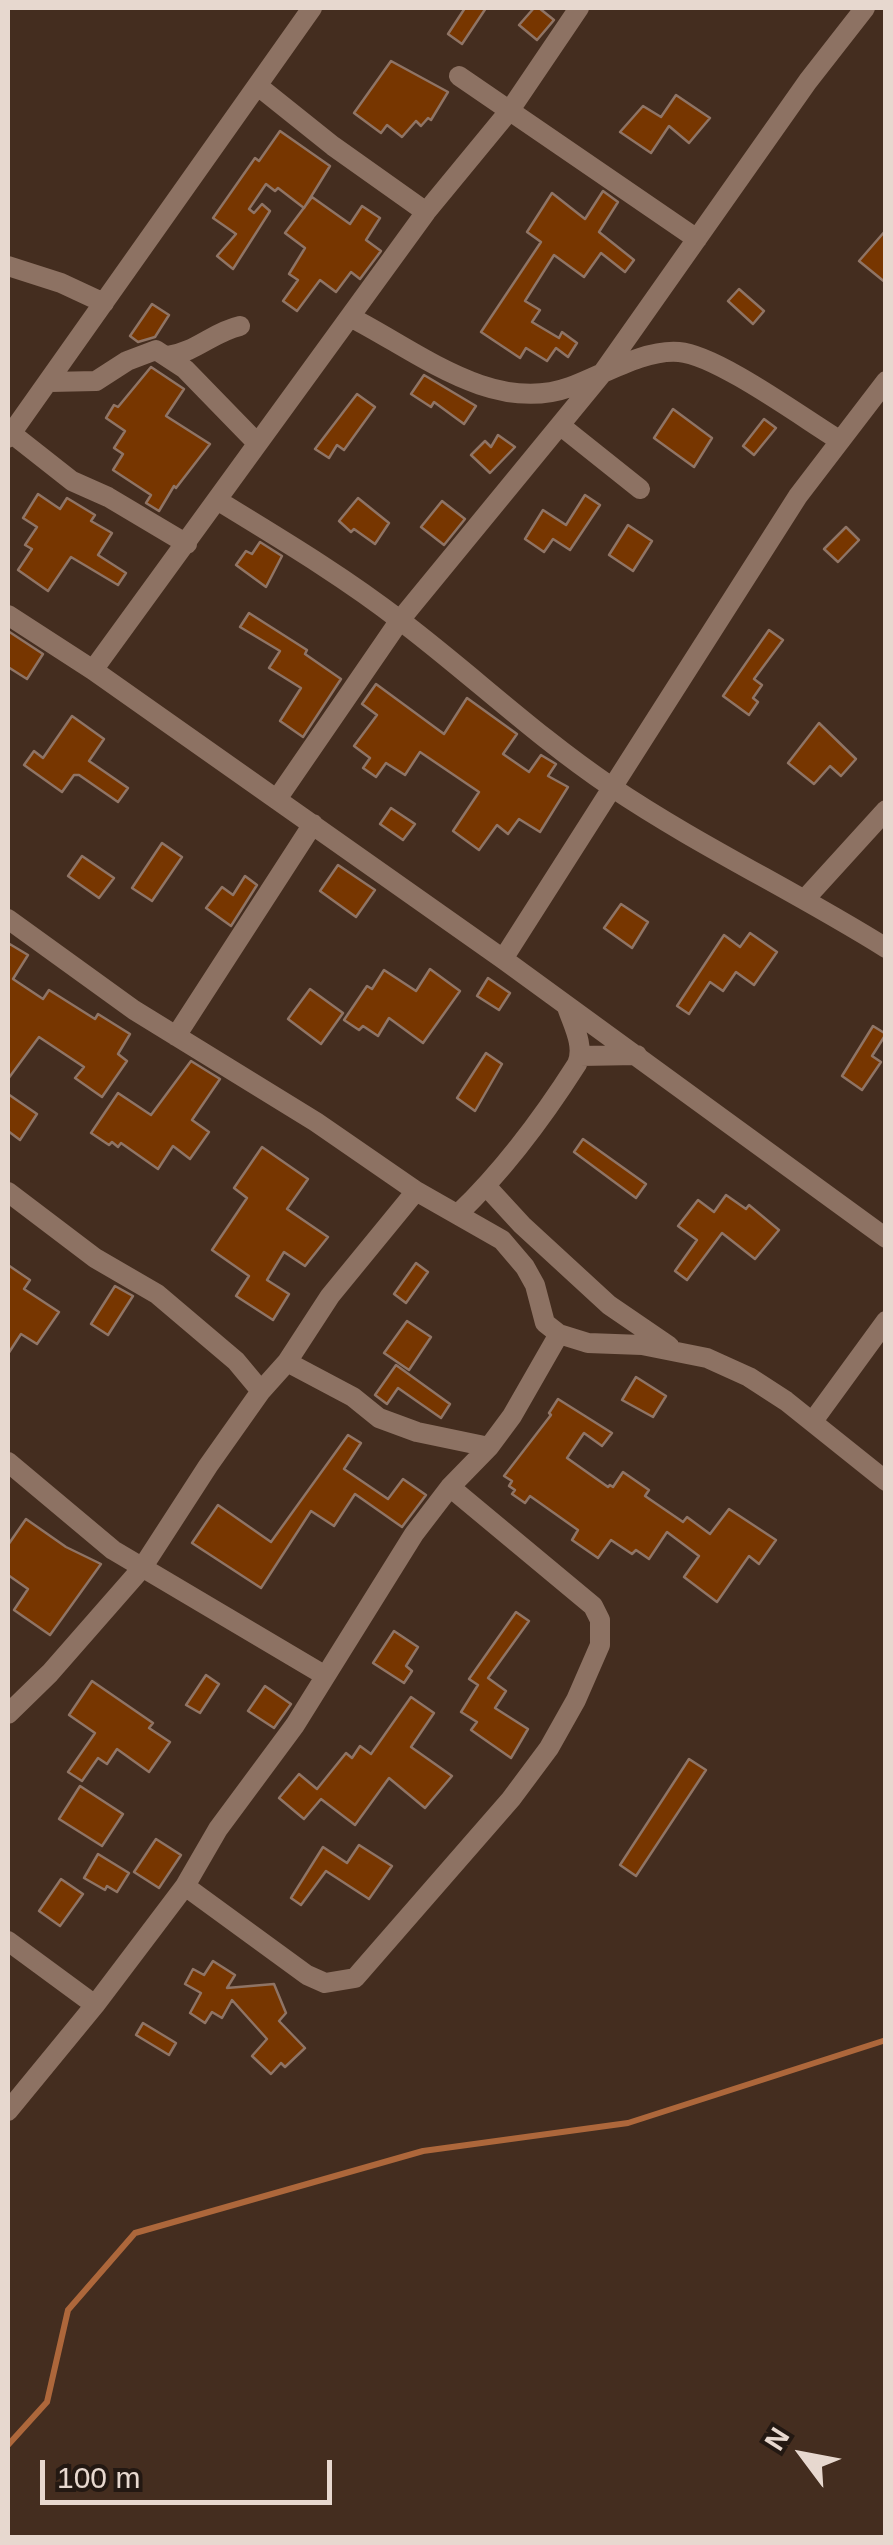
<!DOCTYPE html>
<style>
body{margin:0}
#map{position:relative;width:893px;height:2545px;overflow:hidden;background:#442d1f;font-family:Helvetica,sans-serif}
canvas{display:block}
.frame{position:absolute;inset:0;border:10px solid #e7d8cf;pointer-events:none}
.north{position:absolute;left:753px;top:2405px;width:100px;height:100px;-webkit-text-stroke:8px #231812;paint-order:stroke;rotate:302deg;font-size:28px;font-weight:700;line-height:40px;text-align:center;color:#e7d8cf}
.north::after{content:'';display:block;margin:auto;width:35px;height:45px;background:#e7d8cf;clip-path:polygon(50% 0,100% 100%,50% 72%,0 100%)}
.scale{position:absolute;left:40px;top:2460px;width:292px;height:45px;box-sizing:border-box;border:5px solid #e7d8cf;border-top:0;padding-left:12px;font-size:30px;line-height:35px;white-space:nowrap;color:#e7d8cf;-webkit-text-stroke:8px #231812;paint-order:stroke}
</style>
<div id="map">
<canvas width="893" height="2545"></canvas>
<div class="frame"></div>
<div class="north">N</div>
<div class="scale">100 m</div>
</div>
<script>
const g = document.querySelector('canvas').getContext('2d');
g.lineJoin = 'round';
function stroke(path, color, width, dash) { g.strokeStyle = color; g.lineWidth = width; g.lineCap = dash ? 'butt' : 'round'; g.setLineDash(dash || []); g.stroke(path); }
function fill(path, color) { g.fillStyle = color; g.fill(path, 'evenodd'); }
stroke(new Path2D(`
 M8,2445L47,2402L68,2310L135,2233L423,2151L628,2123L886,2040`), '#ad673b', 6);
const building = new Path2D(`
 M465,8H486L462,44L448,34Z
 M534,8H539L554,20L537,40L519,25Z
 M391,61L448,92L431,120L428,118L421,126L416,121L402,137L387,125L381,133L354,113Z
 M676,95L710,118L689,143L669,126L651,153L620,132L643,106L661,117Z
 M280,131L330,166L304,208L278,188L275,191L266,184L249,209L254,213L262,204L270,211L233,269L217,256L236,234L213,218L255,158L259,161Z
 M603,191L618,202L599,232L634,260L625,272L601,253L584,277L554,255L525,301L540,310L532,322L559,338L562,332L577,343L568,357L556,348L547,361L526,348L520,358L481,332L541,242L527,232L552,193L585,219Z
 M312,197L350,224L362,206L380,218L366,240L381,251L360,279L351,272L336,292L320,280L297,311L283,301L298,280L289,274L305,248L285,233Z
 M886,230V283L859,261Z
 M739,289L764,311L753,324L728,301Z
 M152,304L169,315L155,337L138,342L130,336Z
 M151,367L184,389L166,416L210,444L176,488L174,486L159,511L146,503L151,495L113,470L123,454L114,448L125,431L106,418L114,405L118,407Z
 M424,375L476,406L464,424L434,402L431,407L411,394Z
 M357,394L375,407L344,450L337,445L329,458L315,449Z
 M673,409L712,438L694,467L654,438Z
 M764,419L776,428L754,455L743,446Z
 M498,435L515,447L490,473L471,455L485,441L491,447Z
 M38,494L60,509L67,498L95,515L91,521L112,533L98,555L126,573L118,585L71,557L48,591L18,570L32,549L25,545L37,527L23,518Z
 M585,495L600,505L570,550L553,539L544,552L525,539L543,510L566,525Z
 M358,498L389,523L375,544L354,529L351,532L339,521Z
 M442,501L465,519L444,545L421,527Z
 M628,525L652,541L633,571L609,555Z
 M846,527L859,540L838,562L824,549Z
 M260,542L282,556L266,587L236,565L246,551L252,554Z
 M249,613L307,650L305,654L341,679L303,737L280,721L301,688L269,668L280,651L240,627Z
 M769,630L783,640L754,679L762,685L753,698L758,702L749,715L723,696Z
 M8,631L43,654L27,679L8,667Z
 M376,684L444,734L467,698L517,734L503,754L529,772L541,755L556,764L548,776L568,787L540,832L519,819L508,834L497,825L479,850L453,831L479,792L420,752L405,775L386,763L376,777L363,768L370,758L354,746L377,715L362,704Z
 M72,716L104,739L89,761L128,788L118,802L79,775H74L62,792L24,765L34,751L43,758Z
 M819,723L856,759L841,776L830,766L814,784L788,763Z
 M391,808L415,824L403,840L380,824Z
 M162,843L182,857L152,901L132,888Z
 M82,856L114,878L99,898L68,876Z
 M338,865L375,890L356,917L320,891Z
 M245,876L257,885L231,926L206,908L222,887L233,895Z
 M621,904L648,922L632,948L604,928Z
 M750,933L777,952L754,985L736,972L723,991L710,982L689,1014L677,1006L724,935L740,947Z
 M8,943L28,955L13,979L43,999L49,990L95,1019L98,1014L130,1034L118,1054L127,1061L102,1097L75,1078L84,1067L39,1037L8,1079Z
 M430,969L460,991L423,1043L389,1018L378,1036L363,1026L359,1030L344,1020L367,986L372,989L384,970L416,991Z
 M488,978L510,993L499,1010L477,996Z
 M310,989L343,1013L321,1044L288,1019Z
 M873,1026L886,1034L872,1056L881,1062L862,1090L842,1076Z
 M486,1053L502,1064L475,1111L457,1098Z
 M191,1061L220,1079L192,1120L209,1132L190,1159L173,1146L158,1169L121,1143L118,1147L112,1142L109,1145L91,1133L118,1093L151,1115Z
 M8,1094L37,1114L20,1140L8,1131Z
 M583,1139L646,1184L636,1198L574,1152Z
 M262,1147L308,1179L287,1209L328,1237L305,1266L284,1252L267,1280L289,1294L273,1320L236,1296L249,1276L212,1250L247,1198L234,1188Z
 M726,1195L746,1209L749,1205L779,1230L755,1259L722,1233L687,1280L675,1271L697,1240L678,1226L698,1200L714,1212Z
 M416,1263L428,1272L406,1303L394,1294Z
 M8,1265L30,1280L24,1289L59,1312L37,1344L21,1334L8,1354Z
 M115,1286L133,1296L108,1335L91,1324Z
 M407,1321L431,1337L409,1370L384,1353Z
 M396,1365L450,1404L441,1418L398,1388L387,1404L375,1395Z
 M636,1377L666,1396L653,1417L622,1400Z
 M558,1399L612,1433L602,1446L584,1433L567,1458L608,1487L610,1485L613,1487L623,1472L649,1490L645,1496L683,1522L687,1517L710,1534L729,1509L776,1540L759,1564L749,1556L717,1602L684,1577L699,1556L667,1532L649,1559L636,1550L632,1554L611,1540L598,1558L572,1540L578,1530L530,1496L525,1503L512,1494L515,1490L509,1486L512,1481L504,1476L551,1415L549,1413Z
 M348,1435L361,1443L344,1469L388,1499L403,1479L426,1495L402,1527L355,1494L334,1526L311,1511L261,1588L192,1543L218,1505L271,1542Z
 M26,1519L66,1547L101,1564L50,1635L14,1610L28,1589L8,1575V1545Z
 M516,1612L529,1621L488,1678L506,1691L495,1708L528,1729L511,1758L471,1730L477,1722L461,1712L478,1685L469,1679Z
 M394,1631L418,1647L406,1666L412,1671L404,1683L373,1663Z
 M206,1675L219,1684L200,1713L186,1705Z
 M92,1681L153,1723L149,1728L170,1742L149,1772L117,1749L107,1764L98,1758L82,1781L68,1772L95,1733L69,1715Z
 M265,1686L291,1704L274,1728L248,1711Z
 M411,1697L434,1713L411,1747L452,1776L425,1808L389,1778L355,1825L321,1799L304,1819L279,1798L299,1774L317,1789L346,1753L352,1758L360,1746L371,1754Z
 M689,1759L706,1770L636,1876L620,1865Z
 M80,1786L123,1814L102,1846L59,1819Z
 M156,1839L181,1855L159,1888L134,1872Z
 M359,1845L392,1866L369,1899L326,1871L301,1905L291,1898L323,1847L347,1863Z
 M98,1854L129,1873L117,1892L107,1886L105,1890L84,1878Z
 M61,1879L83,1894L60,1926L39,1911Z
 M213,1961L235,1975L227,1988L274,1984L286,2013L279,2021L305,2048L285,2067L281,2063L271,2074L252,2056L267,2039L232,2000L222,2018L212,2012L205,2023L190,2013L201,1993L185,1984L193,1969L204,1975Z
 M143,2023L176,2043L169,2055L136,2035Z`);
fill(building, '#773600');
stroke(building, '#8f7465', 2.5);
stroke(new Path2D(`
 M459,76L697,239
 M258,86L333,146L426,212
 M8,266L61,283L104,303
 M352,318C417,351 493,415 570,387C603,375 644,349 679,352C717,355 803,418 839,440
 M168,356C196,352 213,332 240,326
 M50,382L96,381L127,361L156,350L185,369L257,443
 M561,426L640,489
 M11,433L72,481L108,497L187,544
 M8,438L312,8
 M217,500C279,538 343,576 401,621C472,675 536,736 610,786C699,846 795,891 886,948
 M8,615L93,670L503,959L886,1238
 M93,670L426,212L510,110L579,8
 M277,799L400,620L601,375L808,81L865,8
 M805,899L886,810
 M8,919L134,1010L316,1122L416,1191L502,1240L525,1267L535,1285L545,1323L559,1334L588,1343L642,1345L707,1358L749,1377L786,1401L886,1481
 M503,959L798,496L886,381
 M176,1036L313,824
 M580,1056L637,1055
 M487,1187L522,1225L609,1305L669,1346
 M8,1192L95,1258L157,1294L236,1361L261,1391
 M458,1214C504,1170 542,1119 577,1064C585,1046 573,1025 567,1007
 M287,1362L353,1397L379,1418L417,1432L489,1447
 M813,1421L886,1321
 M8,1462L113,1550L324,1675
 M8,1714L50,1673L142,1568L208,1466L261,1391L287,1362L330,1296L416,1191
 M185,1886L307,1975L325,1983L355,1978L511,1799L549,1748L576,1700L600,1645V1620L593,1606L450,1487
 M8,1941L95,2005
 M8,2111L95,2005L185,1886L218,1829L295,1725L414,1534L450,1487L489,1447L512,1416L559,1334`), '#8d7263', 20);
</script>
